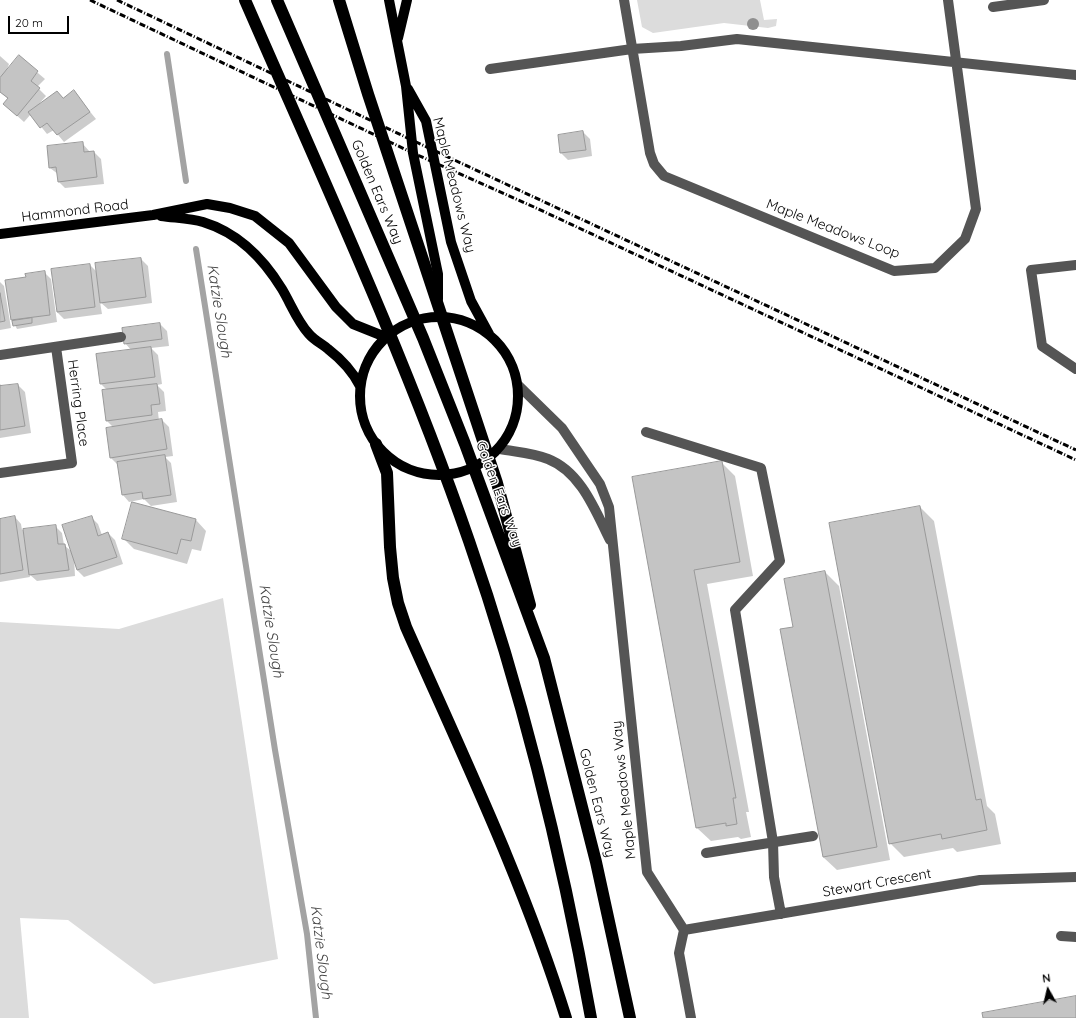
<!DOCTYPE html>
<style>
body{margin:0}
#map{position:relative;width:1076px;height:1018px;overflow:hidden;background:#fff;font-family:Quicksand,sans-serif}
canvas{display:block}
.north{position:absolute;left:1028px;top:970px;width:40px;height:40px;-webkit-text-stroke:3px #fff;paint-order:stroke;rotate:352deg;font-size:11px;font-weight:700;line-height:16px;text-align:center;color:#000}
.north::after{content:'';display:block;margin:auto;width:14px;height:18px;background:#000;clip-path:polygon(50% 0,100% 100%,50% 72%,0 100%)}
.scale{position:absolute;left:8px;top:16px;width:61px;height:18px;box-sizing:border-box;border:2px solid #000;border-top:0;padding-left:5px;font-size:12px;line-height:14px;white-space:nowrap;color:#000;-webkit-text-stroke:3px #fff;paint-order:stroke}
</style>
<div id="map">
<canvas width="1076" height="1018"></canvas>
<div class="north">N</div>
<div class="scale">20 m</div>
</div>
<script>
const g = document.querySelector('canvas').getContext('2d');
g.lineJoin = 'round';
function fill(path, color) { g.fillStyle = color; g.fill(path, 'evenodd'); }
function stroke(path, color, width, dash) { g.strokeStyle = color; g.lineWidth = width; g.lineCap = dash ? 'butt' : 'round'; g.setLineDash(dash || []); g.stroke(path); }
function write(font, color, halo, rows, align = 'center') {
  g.font = font + ' Quicksand,sans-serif'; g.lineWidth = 3; g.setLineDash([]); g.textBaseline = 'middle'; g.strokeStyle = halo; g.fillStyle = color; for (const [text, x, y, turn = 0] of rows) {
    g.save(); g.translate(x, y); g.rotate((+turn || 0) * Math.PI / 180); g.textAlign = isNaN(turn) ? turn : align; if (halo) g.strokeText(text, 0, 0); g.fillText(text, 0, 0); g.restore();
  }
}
fill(new Path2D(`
 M637,0H760L764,20L777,19L776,26L768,28L724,23L653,33L642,27Z
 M223,598L278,959L154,984L68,920L20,918L29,1018H0V622L119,629Z`), '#dcdcdc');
fill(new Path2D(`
 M0,56L9,64L6,72L19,57L45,79L37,87L46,96L39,104L57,92L64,99L74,92L96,119L64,142L54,130L47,134L31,114L24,122L4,104L8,99L0,92Z
 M583,132L590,139L592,156L568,160L561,153Z
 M82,143L90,152H94L101,159L104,184L65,188L59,182L58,174L50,168Z
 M141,259L148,266L152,303L108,309L100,302L102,314L64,319L57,312L90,265L97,272Z
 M44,272L51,279L57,322L17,329L12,319L27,278Z
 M0,282L4,286L11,328L0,330Z
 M160,324L167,331L169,346L151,348L158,355L162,384L157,385L164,392L166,411L158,412L159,421L162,420L169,427L173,456L165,457L171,463L177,502L151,506L144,499L129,502L123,495L118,465L111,458L114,428L107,421L108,391L101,384L97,354L131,350L125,343Z
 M0,384L4,388L18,385L25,392L31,433L0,438Z
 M721,462L735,476L753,576L707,584L749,812H746L751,837L741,839L738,837L711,841L697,828L633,478Z
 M133,503L196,520L206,531L201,551L192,549L187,564L134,549L123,538Z
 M920,507L934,521L987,806L995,814L1001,844L957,852L953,848L904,857L890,843Z
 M15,517L21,524L22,530L55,526L62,533L64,545L71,551L91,517L98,524L102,535L108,533L115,540L123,564L84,577L77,570L74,558L75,576L37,581L29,574L30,577L0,582V520Z
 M825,572L839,586L890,860L837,870L823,857L794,627Z`), '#0003');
stroke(new Path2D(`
 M167,54L186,181
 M196,249L275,750L307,934L316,1018`), '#a3a3a3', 6);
const building = new Path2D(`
 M19,55L38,71L31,81L40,88L17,116L3,104L8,98L0,92V78Z
 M74,90L90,112L57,135L47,123L40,128L28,112L57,91L63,98Z
 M583,131L586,150L560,153L558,135Z
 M83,142L84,152L94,151L97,177L58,182L56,167L49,168L47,146Z
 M141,258L146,297L100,303L95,263Z
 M90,264L95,307L57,312L51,269Z
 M45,271L50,315L11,320L5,280L26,277L25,274Z
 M0,293L5,321L0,322Z
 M32,318V323L13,326L12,321Z
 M160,323L162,339L124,344L122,328Z
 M151,347L155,377L100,384L96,354Z
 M18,384L25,426L0,430V386Z
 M157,384L160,404L151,405L152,415L106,421L102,390Z
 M162,419L167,449L110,458L106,428Z
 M165,455L171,495L143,499L142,492L122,495L117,462Z
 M722,461L740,562L694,570L736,798H733L737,824L726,826V823L696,828L632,477Z
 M132,502L196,519L191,541L181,539L177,554L122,539Z
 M920,506L976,800L981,799L987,830L942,839L941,834L889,844L829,523Z
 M15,516L23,570L0,574V519Z
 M92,516L98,536L108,532L117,557L77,570L62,525Z
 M56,525L58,544H65L69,570L29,575L23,529Z
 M825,571L877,847L823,857L780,629L793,627L784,579Z
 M1076,996V1018H983L982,1013Z`);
fill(building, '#c4c4c4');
stroke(building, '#999', 1);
stroke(new Path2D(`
 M624,0L650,153L654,164L664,176L894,271L935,268L965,239L976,209L948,0
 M993,7L1044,0
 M490,69L632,49L681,46L737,39L1076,75
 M1076,265L1031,270L1042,346L1076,369
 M0,355L121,337
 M518,385L562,428L600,484L609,507L647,872L684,930L679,953L691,1018
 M646,432L761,468L780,561L735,610L773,842L774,877L781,914
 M500,449C516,452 533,453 548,459C581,472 595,510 610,540
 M0,473L72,463L56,347
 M706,853L813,836
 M684,930L980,880L1076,877
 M1061,936L1076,937`), '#555', 10);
stroke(new Path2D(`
 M389,0L406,86L413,153L438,274V299
 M398,38L407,0
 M408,89L426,121L451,242L471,301L489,334
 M161,216C174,218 190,218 203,222C239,233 263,258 282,289C291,304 297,321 309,334C314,340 322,344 328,349C341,359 353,372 360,386
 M0,234L153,215L207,204L230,208L255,216L289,243L336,307L353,324L383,336
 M360 396a79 79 0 1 1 158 0a79 79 0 1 1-158 0Z`), '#000', 10);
stroke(new Path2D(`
 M245,0C323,179 405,356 469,541C523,696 562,856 591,1018
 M277,0L423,338L465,444L544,658L596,862L630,1018
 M339,0L368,94L497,483L530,605
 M376,444L387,473L390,547L393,578L398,603L406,627C463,756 524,883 566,1018`), '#000', 12);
stroke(new Path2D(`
 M90,0L413,153L534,207L1076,460
 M117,0L433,150L1076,450`), '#000', 3, [6, 2, 1, 2]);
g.fillStyle = '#8f8f8f';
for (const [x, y] of [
 [753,24]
]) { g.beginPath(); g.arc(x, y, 6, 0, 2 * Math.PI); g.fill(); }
write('14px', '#000', '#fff', [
 ["Maple Meadows Way",454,185,76],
 ["Golden Ears Way",377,192,67],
 ["Hammond Road",75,211,-7],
 ["Maple Meadows Loop",833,229,21],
 ["Herring Place",78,403,82],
 ["Golden Ears Way",499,494,70],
 ["Maple Meadows Way",624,790,-96],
 ["Golden Ears Way",597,803,76],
 ["Stewart Crescent",877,883,-10]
]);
write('italic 15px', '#444', '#fff', [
 ["Katzie Slough",219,311,81],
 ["Katzie Slough",271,631,81],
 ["Katzie Slough",321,952,83]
]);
</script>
